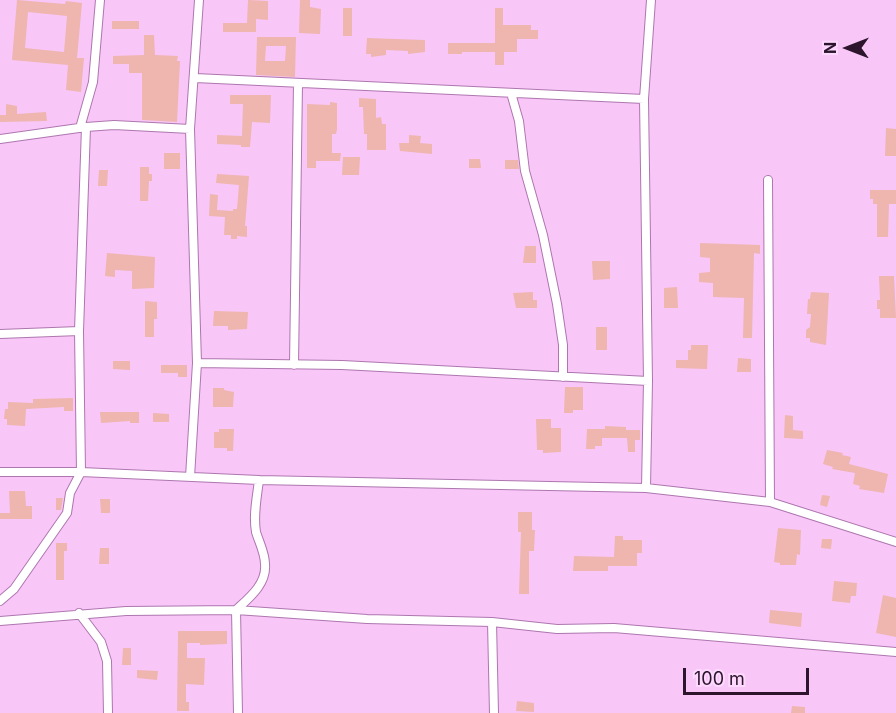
<!DOCTYPE html>
<style>
body{margin:0}
#map{position:relative;width:896px;height:713px;overflow:hidden;background:#f8c7f8;font-family:Inter,sans-serif}
canvas{display:block}
.north{position:absolute;left:818px;top:18px;width:60px;height:60px;-webkit-text-stroke:4px #fed9fe;paint-order:stroke;rotate:270deg;font-size:16px;font-weight:700;line-height:24px;text-align:center;color:#2d162d}
.north::after{content:'';display:block;margin:auto;width:21px;height:27px;background:#2d162d;clip-path:polygon(50% 0,100% 100%,50% 72%,0 100%)}
.scale{position:absolute;left:683px;top:668px;width:126px;height:27px;box-sizing:border-box;border:3px solid #2d162d;border-top:0;padding-left:8px;font-size:18px;line-height:21px;white-space:nowrap;color:#2d162d;-webkit-text-stroke:4px #fed9fe;paint-order:stroke}
</style>
<div id="map">
<canvas width="896" height="713"></canvas>
<div class="north">N</div>
<div class="scale">100 m</div>
</div>
<script>
const g = document.querySelector('canvas').getContext('2d');
g.lineJoin = 'round';
function fill(path, color) { g.fillStyle = color; g.fill(path, 'evenodd'); }
function stroke(path, color, width, dash) { g.strokeStyle = color; g.lineWidth = width; g.lineCap = dash ? 'butt' : 'round'; g.setLineDash(dash || []); g.stroke(path); }
fill(new Path2D(`
 M17,0L65,4L66,1L82,3L77,58H84L81,92L66,90L68,65L12,60ZM28,12L67,16L64,52L25,48Z
 M248,0L268,1V20L256,19V32H223V23H247Z
 M300,0H310V7L321,9L320,34L299,33Z
 M343,8H352V36H343Z
 M495,8H503V25H531V30H538V39H517V52H504V65H495V52H462V54H448V43H495Z
 M112,21H139V29H112Z
 M144,35H154L155,55L178,56L177,61H180L177,122L142,120V73H129V64H113V56L144,55Z
 M257,37H296L295,77L256,75ZM266,46H286L285,61H265Z
 M367,38L425,40V52L408,54V51L386,50V55L371,57V54H366Z
 M230,95H271L270,123L252,122L250,147H241V145L217,144V135L242,136L243,104H230Z
 M359,98L376,99V118L381,117L382,124H386V150H367V134H364L363,107H359Z
 M330,102L337,103V129L336,134H332V153H341L340,161H316V168H307V104L330,105Z
 M6,104L17,106V114L46,112L47,121L0,122V115H6Z
 M886,128L896,129V156H885Z
 M409,135L421,136L420,143L432,144V154L400,151L399,143H409Z
 M164,153H180V169H164Z
 M343,157H360L359,175H342Z
 M469,159H480L481,168H469Z
 M505,160H518L519,169H505Z
 M140,167H149V174H152V181H149L148,201H140Z
 M99,170H108L107,186H98Z
 M217,174L249,176L245,226H247V237L237,236V239H231V235H224L225,217L209,216L210,194L218,195L217,210L233,211V209H237L239,185L216,183Z
 M870,190H896V204H889L888,237H877V204H873V199H870Z
 M700,243L760,245V254L754,253L752,338H743L744,298L713,297V283L699,282V273L710,272V258L700,257Z
 M525,246H536V263H523Z
 M107,253L155,257L154,288L132,289V271L115,270V277L105,276Z
 M592,261H610V279L593,280Z
 M879,276H894L896,318H880V309H877V300H880Z
 M677,287L678,308H664V288Z
 M533,292V300H537V308H516L513,293Z
 M811,292L829,293L826,345L810,342V338H806V330L810,327L811,314H807L808,299H810Z
 M145,301L157,302V319H154V337H145Z
 M214,311L248,312L247,329L228,330V326H213Z
 M596,327H607V350H596Z
 M691,345H708L707,369L676,368V360H688V350H691Z
 M738,358L751,359V372H737Z
 M113,361H130V370L113,369Z
 M161,365H187V377H178V373H161Z
 M565,387H583V410H573V413H564Z
 M213,388H224V390L234,392L233,407H213Z
 M73,398V411H64V407L26,409L25,426L7,425V419H4L5,409H8V402L33,403V399Z
 M100,412H139V423H130V421L101,423Z
 M153,413L169,414V422H153Z
 M785,415L793,416V430L803,431V439L784,438Z
 M536,419H551V428H561V452L543,453V450H537Z
 M605,426L626,427V430H640V440H635V452H628L627,438H602V446H595V449H586L587,429H605Z
 M219,429H234L233,451H227V448H214V432H219Z
 M827,450L843,453L842,455L851,457L849,464L888,474L884,493L859,489L860,486L853,484L855,473L832,469L833,467L823,464Z
 M9,491H25L26,506H32V519H0V513H10Z
 M822,495L830,496L827,507L820,505Z
 M56,498H63L61,510H56Z
 M100,499H110V513H101Z
 M518,512H532V530H535L534,551H529V594H519L521,532H518Z
 M778,528L801,530L800,555L797,554L796,565H780V563L774,562Z
 M615,536H623V540H642V553H637V566H608V571H573L574,556L614,557Z
 M822,539H832L831,549L821,548Z
 M56,543H67V551H64V580H56Z
 M100,548H109V564H99Z
 M834,581L857,583L856,596H851L850,603L832,601Z
 M883,595L896,598V637L876,633Z
 M770,610L802,613L801,627L769,623Z
 M178,631H227V644L200,645V643H187V658H205L204,685L186,684V702H189V711H177Z
 M123,648H131V665H122Z
 M137,670L158,671L157,680L137,678Z
 M517,701L534,703V712L516,711Z
 M792,706L805,707V713H791Z`), '#efb5af');
const minor = new Path2D(`
 M195,78L644,99L648,381L646,488
 M511,93L519,121L525,171L543,235L557,304L563,345V377
 M644,99L651,0
 M80,128L93,82L100,0
 M0,139L86,127L114,125L190,129
 M768,180L770,502
 M0,334L79,331
 M197,363L342,365L648,381
 M294,365L298,83
 M0,472H81L259,480L646,488L770,502L896,542
 M190,477L197,363L190,129L199,0
 M0,601L14,589L67,513L70,493L81,472L79,331L86,127
 M79,613L101,642L107,661L108,713
 M0,621L126,611L236,610L367,619L492,622L557,629L614,628L896,652
 M492,622L494,713
 M238,713L236,610C249,598 267,584 265,564C265,553 259,542 256,532C253,515 257,497 259,480`);
stroke(minor, '#ae76af', 10);
stroke(minor, '#fff', 8);
</script>
